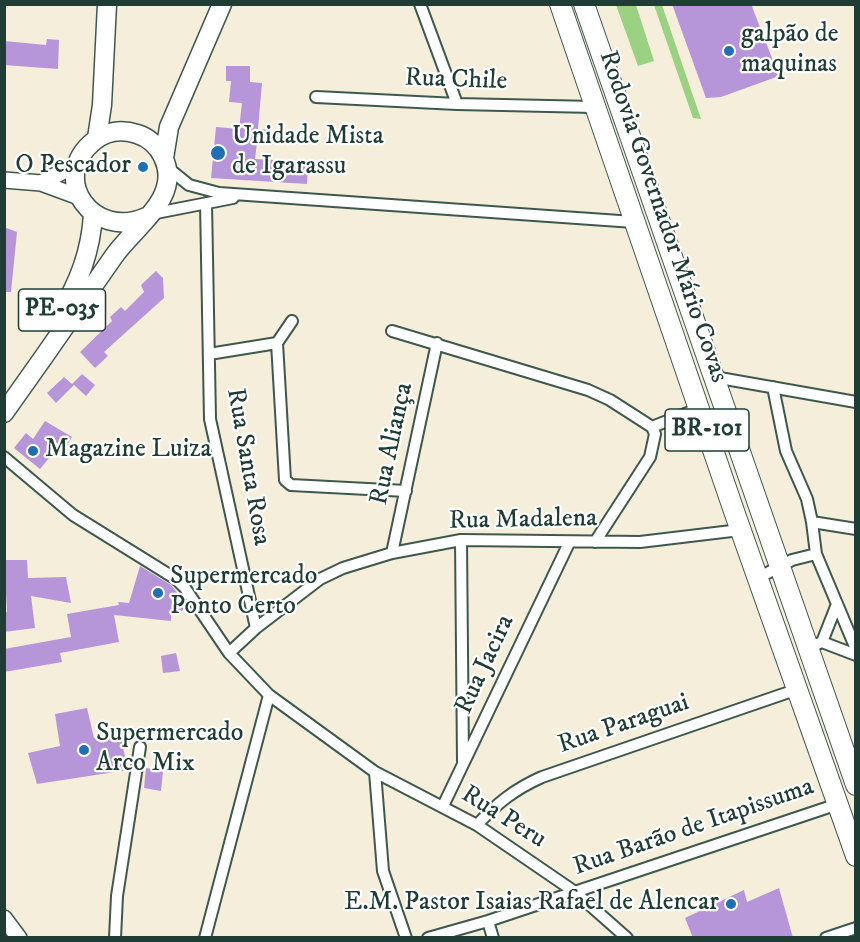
<!DOCTYPE html>
<meta charset="utf-8">
<style>
body{margin:0}
#map{position:relative;width:860px;height:942px;overflow:hidden;background:#f4eedb;font-family:"IM FELL DW Pica",serif}
canvas{display:block}
.frame{position:absolute;inset:0;border:6px solid #1f3d34;pointer-events:none}
</style>
<div id="map">
<canvas width="860" height="942"></canvas>
<div class="frame"></div>
</div>
<script>
const g = document.querySelector('canvas').getContext('2d');
g.lineJoin = 'round';
function fill(path, color) { g.fillStyle = color; g.fill(path, 'evenodd'); }
function stroke(path, color, width, dash) { g.strokeStyle = color; g.lineWidth = width; g.lineCap = dash ? 'butt' : 'round'; g.setLineDash(dash || []); g.stroke(path); }
function write(font, color, halo, rows, align = 'center') {
  g.font = font + ' "IM FELL DW Pica",serif'; g.lineWidth = 4.5; g.setLineDash([]); g.textBaseline = 'middle'; g.strokeStyle = halo; g.fillStyle = color; for (const [text, x, y, turn = 0] of rows) {
    g.save(); g.translate(x, y); g.rotate((+turn || 0) * Math.PI / 180); g.textAlign = isNaN(turn) ? turn : align; if (halo) g.strokeText(text, 0, 0); g.fillText(text, 0, 0); g.restore();
  }
}
fill(new Path2D(`
 M616,5H636L654,61L638,66Z
 M654,5H662L701,119L693,118Z`), '#9bd182');
fill(new Path2D(`
 M672,4H751L779,76L721,97L706,98Z
 M47,39L59,40L58,69L4,65V41L46,45Z
 M226,66H250V82L262,83L258,129L271,130L272,141L257,142L255,159L308,162L307,184L211,178L216,127L239,129L242,103L229,102L231,81H226Z
 M4,227L17,232L11,292H4Z
 M156,271L163,278L164,298L104,352L108,356L95,368L80,352L112,321L110,317L121,307L125,311L144,292L141,285Z
 M82,374L95,385L86,396L74,385L56,403L47,393L64,377L72,384Z
 M45,421L72,437L60,456L54,452L40,469L14,448L26,433L33,439Z
 M4,560H27L28,578L66,577L71,603L31,596L35,628L4,632V612H7Z
 M140,566L171,585L188,606L178,614L171,613V621L114,615L119,642L60,653L62,662L4,672V649L71,637L67,614L119,605L118,602L129,603Z
 M176,653L180,671L163,673L161,656Z
 M87,708L94,738L120,734L128,770L37,784L28,753L60,746L55,714Z
 M146,768L163,771L161,791L144,788Z
 M779,888L793,938H693L685,918L744,890L747,902Z`), '#b795d9');
const street = new Path2D(`
 M420,4L457,104
 M316,97L457,104L594,107
 M168,168L189,185L219,193L634,222
 M206,203L210,419L256,628
 M151,214L233,198
 M292,321L277,343L285,480L291,485L406,491
 M392,331L588,390L610,400L652,427L700,408
 M209,354L277,343
 M714,377L856,402
 M773,387L786,451L807,499L812,522
 M4,457L73,515L176,579L185,588L229,653L269,695L375,772L477,825L575,892L627,938
 M461,540L463,761
 M595,542L650,457L655,434L652,427
 M392,553L437,343
 M816,554L856,649
 M758,578L792,560L816,554L812,522L856,529
 M822,642L837,604
 M808,648L822,642L856,655
 M229,653L256,628L320,579L343,568L392,553L461,540L640,542L740,530
 M375,772L383,871L406,938
 M443,806L569,543
 M477,825C497,803 515,789 542,777L798,689
 M488,921L493,938
 M115,938L117,896L140,747
 M205,938L269,695
 M428,938L488,921L838,804
 M826,938L856,928`);
const secondary = new Path2D(`
 M4,180L41,183L79,197
 M41,183L77,164
 M4,918L19,938`);
const primary = new Path2D(`
 M97,138L102,105L107,4
 M164,158L169,127L222,4
 M58,316C79,284 91,252 93,214
 M4,413C41,361 78,308 114,256C134,227 183,197 163,157C158,146 148,137 137,134C122,129 106,131 94,141C48,178 93,241 146,217`);
const highway = new Path2D(`
 M560,4L735,514L856,856
 M584,4L856,785`);
stroke(street, '#3f584d', 14);
stroke(secondary, '#3f584d', 18);
stroke(primary, '#3f584d', 21);
stroke(highway, '#3f584d', 22);
stroke(street, '#fff', 10);
stroke(secondary, '#fff', 15);
stroke(primary, '#fff', 18);
stroke(highway, '#fff', 20);
for (const [x, y, r, color] of [
 [729,51,6,"#1f6fb2"],
 [218,153,8,"#1f6fb2"],
 [143,167,6,"#1f6fb2"],
 [33,451,6,"#1f6fb2"],
 [158,593,6,"#1f6fb2"],
 [84,750,6,"#1f6fb2"],
 [731,904,6,"#1f6fb2"]
]) { const dot = new Path2D(); dot.arc(x, y, r, 0, 2 * Math.PI); g.fillStyle = color; g.fill(dot); stroke(dot, '#fff', 2); }
for (const [x, y, w] of [
 [62,310,87],
 [707,430,84]
]) { const box = new Path2D(); box.roundRect(x - w / 2, y - 21, w, 42, 4.5); g.fillStyle = '#fff'; g.fill(box); stroke(box, '#1f3d34', 1.5); }
write('bold 24px', '#1f3d34', null, [
 ["PE-035",62,310],
 ["BR-101",707,430]
]);
write('26px', '#1f3d34', '#fff', [
 ["galpão de",741,36],
 ["maquinas",741,66],
 ["Unidade Mista",232,138],
 ["de Igarassu",232,168],
 ["O Pescador",131,167,"right"],
 ["Magazine Luiza",45,451],
 ["Supermercado",170,578],
 ["Ponto Certo",170,608],
 ["Supermercado",96,735],
 ["Arco Mix",96,765],
 ["E.M. Pastor Isaias Rafael de Alencar",719,904,"right"]
], 'left');
write('26px', '#1f3d34', '#fff', [
 ["Rua Chile",456,81,2],
 ["Rodovia Governador Mário Covas",662,217,71],
 ["Rua Aliança",393,444,-78],
 ["Rua Santa Rosa",247,467,80],
 ["Rua Madalena",523,521,-1],
 ["Rua Jacira",486,665,-65],
 ["Rua Paraguai",624,725,-19],
 ["Rua Peru",503,818,32],
 ["Rua Barão de Itapissuma",694,828,-19]
]);
</script>
